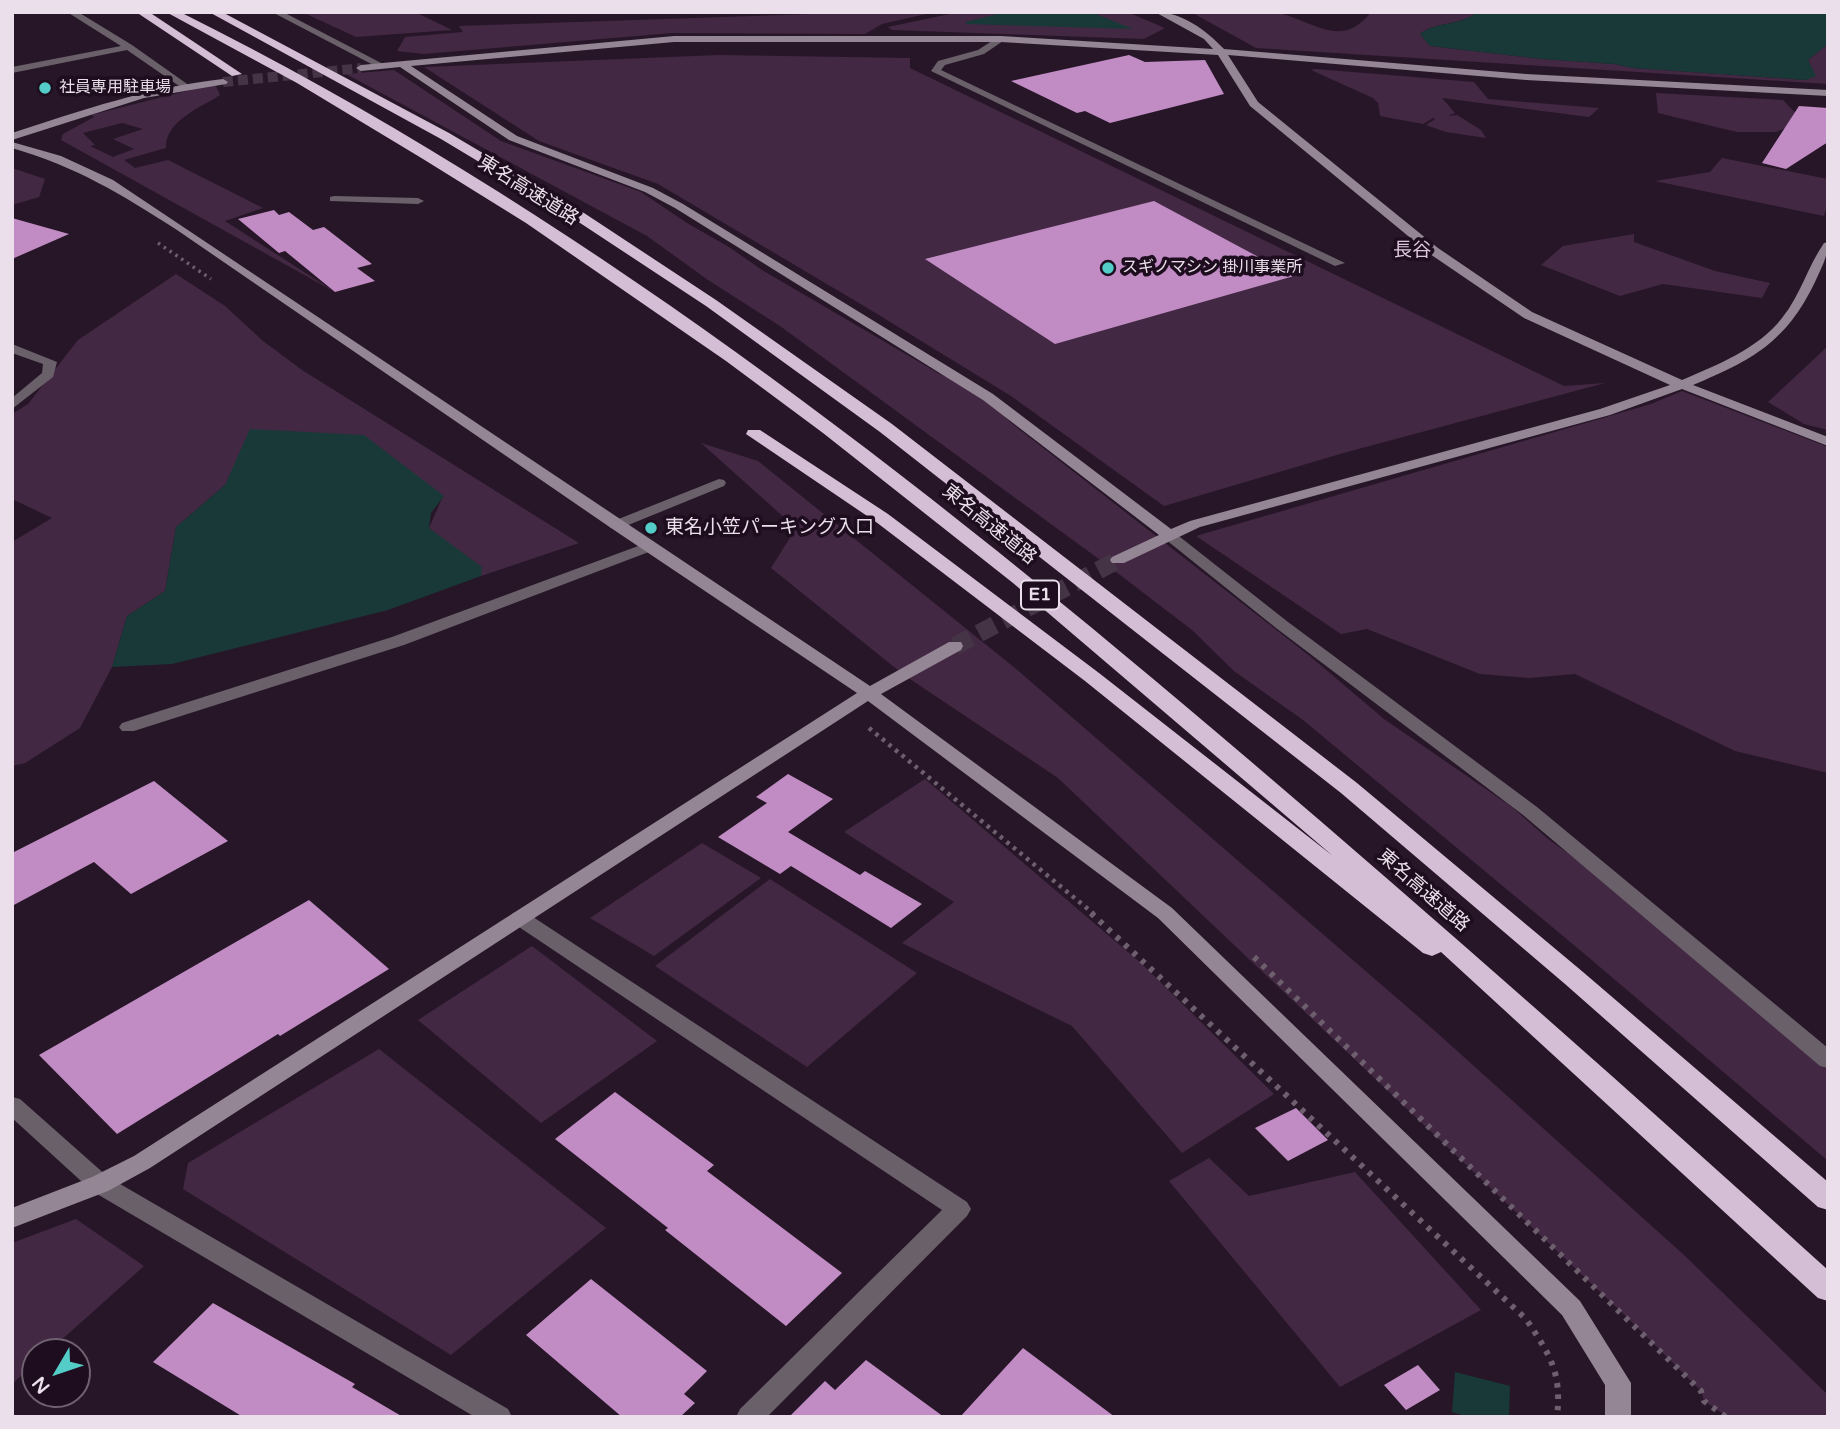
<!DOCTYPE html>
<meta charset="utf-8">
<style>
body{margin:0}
#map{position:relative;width:1840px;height:1429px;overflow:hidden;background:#271628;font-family:"Varela Round",sans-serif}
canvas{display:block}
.frame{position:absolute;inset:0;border:14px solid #eadfea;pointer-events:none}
.north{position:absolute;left:21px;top:1338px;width:70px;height:70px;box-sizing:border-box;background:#1d0d1e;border:2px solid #6f6170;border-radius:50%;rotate:231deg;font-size:19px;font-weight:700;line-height:28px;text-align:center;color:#eadfea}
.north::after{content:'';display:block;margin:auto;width:24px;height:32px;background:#54cdc8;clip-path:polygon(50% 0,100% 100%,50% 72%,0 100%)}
</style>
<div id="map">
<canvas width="1840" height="1429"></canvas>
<div class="frame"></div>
<div class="north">N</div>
</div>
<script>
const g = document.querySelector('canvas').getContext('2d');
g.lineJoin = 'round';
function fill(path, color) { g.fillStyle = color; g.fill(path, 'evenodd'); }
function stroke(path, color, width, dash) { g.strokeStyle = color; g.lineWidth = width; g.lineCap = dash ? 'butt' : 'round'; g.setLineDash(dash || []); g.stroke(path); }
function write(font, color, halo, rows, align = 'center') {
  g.font = font + ' "Varela Round","Noto Sans JP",sans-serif'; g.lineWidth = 7; g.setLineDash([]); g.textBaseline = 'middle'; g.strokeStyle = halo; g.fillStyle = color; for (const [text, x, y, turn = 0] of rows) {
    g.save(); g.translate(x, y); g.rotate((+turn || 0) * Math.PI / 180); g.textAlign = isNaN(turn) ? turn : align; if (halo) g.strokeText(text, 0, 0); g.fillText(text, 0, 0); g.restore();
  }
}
fill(new Path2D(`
 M302,12H415L452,30L356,37Z
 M871,12H935L882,24L865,34L672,33L424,54L397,51L405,37L463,32L459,26Z
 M959,12H1127L1165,28L1144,39L892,30L888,27Z
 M1191,12C1215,12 1256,8 1278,13C1314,21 1342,50 1371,12H1477C1461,26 1436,21 1420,34L1430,46L1542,59L1614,64L1633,68L1806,80L1815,76L1808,60L1828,44V84L1256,48Z
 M719,55L910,58V68L1564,386L1605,383L1347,452L1164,506L1011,396L869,309L658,184L539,141L424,67Z
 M1316,69L1474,82L1488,99L1599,108L1589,117L1442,98L1455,113L1448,116L1457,115L1481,130L1486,138L1446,132L1426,125L1435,119L1433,118L1423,124L1380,116L1378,103L1373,98L1311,70Z
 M394,70L501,141L641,192L687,223L729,247L762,270L938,373L985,395L1010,422L1311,657L1384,719L1512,807L1548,839L1657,917L1828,1064V1161L1587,956L1303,720L1234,671L1192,630L1107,565L780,326L708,280L647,236L346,74Z
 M215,84L220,95C200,108 165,121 166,148L124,160L135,168L168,160L263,208L225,221L335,292L61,140L63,134L94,117L91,115ZM122,123L143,129L113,139L134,149L113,157L90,146L95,145L83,133Z
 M1656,93L1783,100L1803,121L1776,132H1737L1658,113Z
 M1722,158L1828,179V202L1824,216L1655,181L1710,172Z
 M12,168L45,179L39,197L12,205Z
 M1634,234V242L1715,271L1770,283L1762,298L1663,284L1620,296L1541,265L1563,246Z
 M176,274L225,306L263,341L302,370L579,543L481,576L429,528L443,496L235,464L225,485L176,527L165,591L127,616L112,667L80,728L25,763L12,766V542L52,518L12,499V414L28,404L78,340Z
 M1828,346V430L1804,424L1768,402Z
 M1682,391L1828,447V773L1735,751L1575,674L1529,678L1480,674L1367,629L1341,634L1196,536L1651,404Z
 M701,443L758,461L1015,668L1435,1031L1684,1255L1828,1395V1417H1728L1704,1401L1701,1391L1636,1326L1058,778L904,675L771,568L796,528Z
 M925,779L1142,964L1274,1094L1182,1153L1072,1026L902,943L954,902L844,832Z
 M702,843L761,878L654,956L590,918Z
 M770,879L917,973L807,1067L655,966Z
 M532,946L657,1041L541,1123L418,1020Z
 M379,1049L606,1228L451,1355L183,1189L188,1163Z
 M1209,1158L1249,1196L1355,1172L1481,1310L1340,1387L1169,1181Z
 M76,1219L144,1266L48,1352H35V1363L12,1384V1243Z`), '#432844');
fill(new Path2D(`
 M1005,12H1091L1133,29L966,24V22Z
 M1477,12H1828V44L1808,60L1816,76L1806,80L1633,68L1614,64L1542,59L1430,46L1420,34C1437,21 1461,26 1477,12Z
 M250,429L364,435L444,496L431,513L429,528L482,567L481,576L388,610L172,664L112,667L127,616L165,591L176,527L225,485Z
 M1455,1372L1510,1386L1509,1417H1468L1452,1412Z`), '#183937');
fill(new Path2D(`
 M1129,55L1145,62L1205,60L1224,94L1110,123L1085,111L1077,113L1011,81Z
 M1799,106L1828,108V142L1786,169L1762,163Z
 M1154,201L1294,276L1055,344L925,259Z
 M274,210L279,215L289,212L313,230L324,227L372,264L357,268L375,281L335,292L285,251L279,253L238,219Z
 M12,218L69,234L12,259Z
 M788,774L833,799L788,832L860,875L865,871L922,904L891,928L791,866L780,874L718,837L767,803L756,797Z
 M154,781L228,841L131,894L94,862L12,906V853Z
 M309,900L389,969L280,1036L278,1034L117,1134L39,1055Z
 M615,1092L714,1165L707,1171L842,1273L786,1326L665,1230L668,1228L555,1139Z
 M1296,1108L1328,1140L1288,1161L1255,1128Z
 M591,1279L707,1371L684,1394L695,1403L680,1417H622L526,1335Z
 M213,1303L355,1384L352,1387L403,1417H243L153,1362Z
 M1023,1348L1115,1417H960Z
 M866,1360L944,1417H789L825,1381L835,1390Z
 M1418,1365L1440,1390L1406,1410L1384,1385Z`), '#c18cc4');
stroke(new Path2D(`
 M223,82L361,68`), '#443445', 10, [10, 5]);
stroke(new Path2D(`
 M955,646L1118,560`), '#443445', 18, [18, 9]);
stroke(new Path2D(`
 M158,243L211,279`), '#6e5f6f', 3.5, [2.5, 4.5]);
stroke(new Path2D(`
 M869,728L1094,914`), '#6e5f6f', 4.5, [3.5, 5]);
stroke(new Path2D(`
 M1091,913L1526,1319C1550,1355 1562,1372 1557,1417
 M1254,957L1701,1391L1704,1401L1726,1417`), '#6e5f6f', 6, [4.5, 7]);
fill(new Path2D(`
 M998,37L1006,39L984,54L945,65L941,70L1345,263L1335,266L931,71L938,61L978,50Z
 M334,196L418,198L424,201L418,204L330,201V197Z
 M12,344L57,362L53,377L12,409V398L42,373L43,364L12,353Z
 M649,542L654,544L657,547L654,550L404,645L134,731H122L119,727L122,723L392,637Z`), '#696069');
fill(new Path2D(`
 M67,12H78L132,45L190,86L182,88L127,50L12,73V67L121,46Z
 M272,12H283L387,66L379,68Z
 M719,479L724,480L726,483L724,486L621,528H611L608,525L611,522Z
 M1170,531L1175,533L1288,622L1537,807L1828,1048V1068L1820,1066L1523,815L1276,628L1165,539L1162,536Z
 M520,911L527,913L967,1202L971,1209L967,1216L767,1417H736L740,1409L942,1210L513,923L510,918L513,913Z
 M12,1097L20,1099L108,1177L508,1409L512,1417H475L92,1191L12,1118Z`), '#696069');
fill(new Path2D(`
 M1155,12C1182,12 1206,30 1224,49L1526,74L1828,90V96L1526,80L1228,55L1258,102L1438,248L1532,312L1682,380C1717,365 1758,349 1782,318C1800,296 1808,266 1824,243L1828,242C1828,257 1821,268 1815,282C1786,342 1753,360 1693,385L1828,437V446L1682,389L1610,415L1200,527L1124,563H1112L1110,560L1112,557L1159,535L983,400L675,208L645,192L509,140L400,67L361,71L356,68L361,65L674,36H1001L1213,49L1204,39ZM674,42H1001L1218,55L1250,106L1430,254L1524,318L1670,385L1600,409L1190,521L1171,529L993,394L683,204L653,188L517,136L411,66Z
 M223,79L228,82L226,84L144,98L12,140V133C82,110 150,87 223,79Z
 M12,142L61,156L113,180L870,686L949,642H961L963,646L961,650L881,694L1172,908L1580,1301L1631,1383V1417H1605V1385L1562,1315L1158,918L868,701L150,1168L108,1191L12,1228V1208L92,1177L134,1156L857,693L611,528L177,230C121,194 77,167 12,148Z`), '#948695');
fill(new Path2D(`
 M136,12H149L242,74L232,76Z
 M166,12H180C570,206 918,477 1248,759C1444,926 1637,1097 1828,1270V1301L1818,1298L1441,952L1432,956L1423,953L1085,681L876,522L746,434L748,430H760L888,514L1099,673L1333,856L1013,583L823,433L726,361L526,223L423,159L297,83Z
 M209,12H222L449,133L584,213L716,300L892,424L1357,783L1583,972L1828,1182V1210L1818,1207L1565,984L1341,793L880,432L706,306L574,219L441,139Z`), '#d4bed5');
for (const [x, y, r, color] of [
 [45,88,7,"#54cdc8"],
 [1108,268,7,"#54cdc8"],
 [651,528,7,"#54cdc8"]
]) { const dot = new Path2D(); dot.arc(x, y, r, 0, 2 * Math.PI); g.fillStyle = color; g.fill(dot); stroke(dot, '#1d0d1e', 2.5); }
write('16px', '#eadfea', '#1d0d1e', [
 ["社員専用駐車場",59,88],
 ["スギノマシン 掛川事業所",1122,268]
], 'left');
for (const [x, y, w] of [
 [1040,595,38]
]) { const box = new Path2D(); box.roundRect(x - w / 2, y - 14.5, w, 29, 5); g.fillStyle = '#1d0d1e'; g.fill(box); stroke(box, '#eadfea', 2); }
write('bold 18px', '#eadfea', null, [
 ["E1",1040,595]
]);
write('19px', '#eadfea', '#1d0d1e', [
 ["東名高速道路",528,191,32],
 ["東名高速道路",989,525,39],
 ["東名高速道路",1423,891,41]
]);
write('19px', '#ddc7de', '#1d0d1e', [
 ["長谷",1412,251]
]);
write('19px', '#eadfea', '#1d0d1e', [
 ["東名小笠パーキング入口",665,528]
], 'left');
</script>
